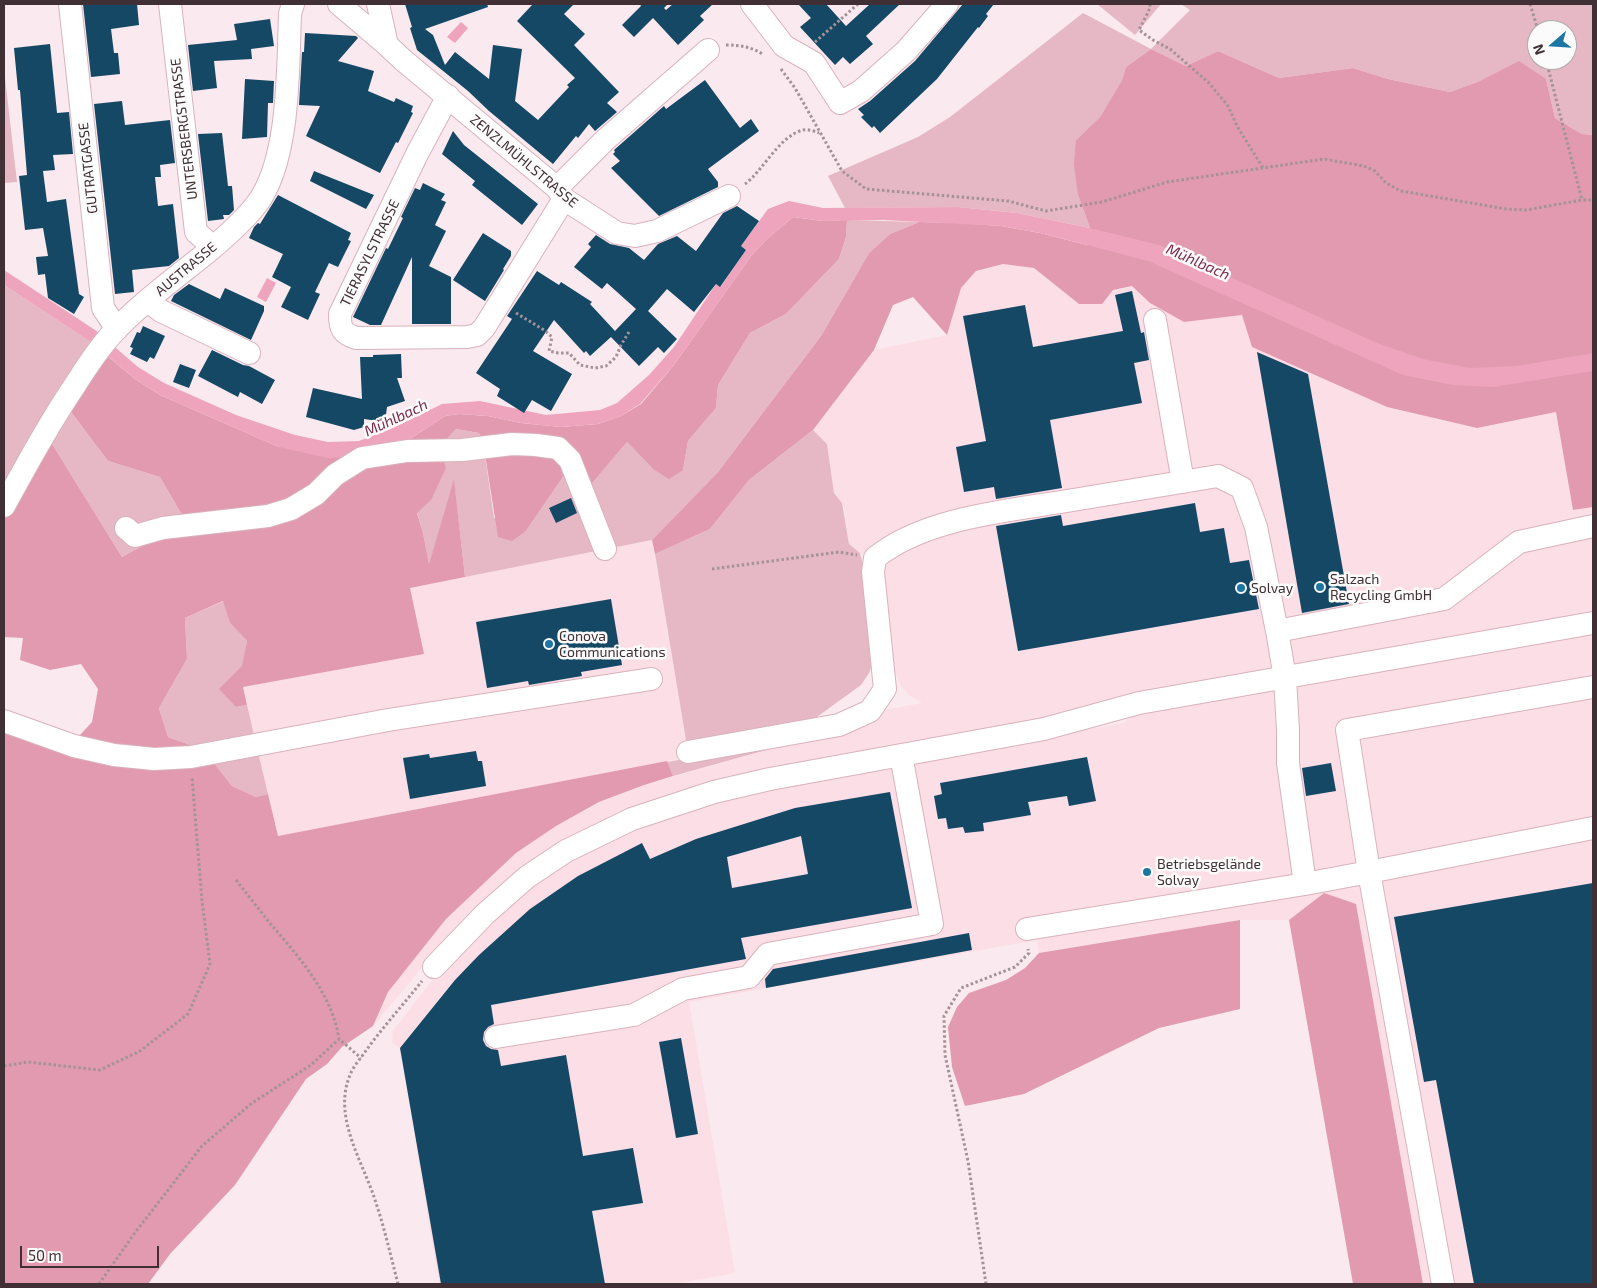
<!DOCTYPE html>
<meta charset="utf-8">
<style>
body{margin:0}
#map{position:relative;width:1597px;height:1288px;overflow:hidden;background:#fae9ee;font-family:"Exo 2",sans-serif}
canvas{display:block}
.frame{position:absolute;inset:0;border:5px solid #403035;pointer-events:none}
.north{position:absolute;left:1527px;top:20px;width:50px;height:50px;box-sizing:border-box;background:#fbfbfb;border:1px solid #b0aaac;border-radius:50%;rotate:251deg;font-size:14px;font-weight:700;line-height:20px;text-align:center;color:#403035}
.north::after{content:'';display:block;margin:auto;width:18px;height:22px;background:#1d75a4;clip-path:polygon(50% 0,100% 100%,50% 72%,0 100%)}
.scale{position:absolute;left:20px;top:1246px;width:139px;height:22px;box-sizing:border-box;border:2px solid #403035;border-top:0;padding-left:6px;font-size:15px;line-height:18px;white-space:nowrap;color:#403035;-webkit-text-stroke:4px #fbfbfb;paint-order:stroke}
</style>
<div id="map">
<canvas width="1597" height="1288"></canvas>
<div class="frame"></div>
<div class="north">N</div>
<div class="scale">50 m</div>
</div>
<script>
const g = document.querySelector('canvas').getContext('2d');
g.lineJoin = 'round';
function fill(path, color) { g.fillStyle = color; g.fill(path, 'evenodd'); }
function stroke(path, color, width, dash) { g.strokeStyle = color; g.lineWidth = width; g.lineCap = dash ? 'butt' : 'round'; g.setLineDash(dash || []); g.stroke(path); }
function write(font, color, halo, rows, align = 'center') {
  g.font = font + ' "Exo 2",sans-serif'; g.lineWidth = 5; g.setLineDash([]); g.textBaseline = 'middle'; g.strokeStyle = halo; g.fillStyle = color; for (const [text, x, y, turn = 0] of rows) {
    g.save(); g.translate(x, y); g.rotate((+turn || 0) * Math.PI / 180); g.textAlign = isNaN(turn) ? turn : align; if (halo) g.strokeText(text, 0, 0); g.fillText(text, 0, 0); g.restore();
  }
}
fill(new Path2D(`
 M1003,264L1034,268L1079,304L1113,290L1132,286L1150,303L1184,322L1242,315L1252,347L1387,407L1477,428L1556,412L1573,510L1593,507V613L713,783L478,910L420,970L373,1026L388,992L446,919L516,853L556,826L599,803L644,785L813,737L874,724L873,712L922,703L909,695L901,686L893,667L880,594L884,565L860,553L849,544L844,505L834,493L827,444L813,430L874,350L947,335L961,288L976,271Z
 M652,540L689,757L278,836L243,687L423,654L410,588Z
 M1593,634V1284H1423L1356,905L1324,893L1289,920H1240L1039,953L1037,940L689,1002L735,1273L673,1284H439L400,1048L392,1043L393,1031L430,983L499,911L548,871L651,820L758,789L1124,723L1135,714Z`), '#fcdee6');
fill(new Path2D(`
 M1097,4H1161L1135,35Z
 M1181,4H1593V135L1582,134L1555,118L1546,79L1480,81L1450,92L1388,79L1353,68L1279,78L1218,51L1186,66L1151,49L1126,67L1122,80L1100,117L1076,140L1078,195L1090,228L1017,213L958,207L845,208L828,176L918,137L950,117L1083,13L1151,49L1190,10ZM1537,30H1567V60H1537Z
 M4,69L17,182L4,183Z
 M847,220L919,222L890,234L869,253L821,336L718,472L652,540L465,577L454,481L429,565L423,533L417,512L431,499L438,447L456,429L479,433L483,442L494,518L526,531L567,471L588,488L627,442L653,469L683,470L688,441L716,408L718,385L750,333L786,314L839,259L846,237Z
 M4,285L95,345L24,445L27,453L4,489Z
 M68,408L108,461L160,477L186,522L122,557L49,439Z
 M813,430L827,444L834,493L842,503L849,544L860,553L865,573L875,656L869,673L861,685L803,727L687,746L655,554L710,529L749,480Z
 M224,601L230,623L247,641L236,707L247,705L268,794L256,797L232,786L204,750L168,737L159,708L187,659L185,618Z
 M813,737L673,776L667,762Z`), '#e6b8c6');
fill(new Path2D(`
 M1151,49L1186,66L1218,51L1279,78L1353,68L1388,79L1450,92L1480,81L1519,61L1546,79L1555,118L1582,134L1593,135V507L1573,510L1556,412L1477,428L1387,407L1252,347L1242,315L1184,322L1150,303L1132,286L1113,290L1102,304H1079L1034,268L1003,264L976,271L961,288L947,335L913,297L893,305L874,350L813,430L749,480L710,529L655,554L652,540L718,472L821,336L869,253L890,234L919,222L959,223L1001,226L1040,233L1087,245L1090,228L1078,195L1074,165L1076,140L1100,117L1122,80L1126,67Z
 M793,217L823,221L847,220L846,237L839,259L786,314L750,333L718,385L716,408L688,441L683,470L669,479L653,469L627,442L588,488L567,471L526,531L512,541L498,537L483,442L479,433L456,429L439,447L446,468L431,500L417,513L423,533L429,564L454,479L465,577L410,588L424,654L243,687L247,705L236,707L219,689L242,666L247,641L230,623L223,601L185,618L187,659L159,708L168,737L204,750L232,786L256,797L268,794L278,836L667,761L673,776L644,785L599,802L556,826L516,853L446,919L388,992L373,1026L342,1047L327,1064L306,1079L235,1185L170,1254L148,1284H4V725L69,747L92,722L98,689L81,664L50,670L20,660L23,638L4,637V515L49,439L122,557L186,522L160,477L108,461L68,408L104,353L135,379L160,395L279,447L404,443L445,416L459,414L488,416L521,423L561,427L598,424L621,416L641,404L674,365L751,256L766,240Z
 M1324,893L1356,904L1423,1284H1353L1289,920Z
 M1240,920V1009L1159,1028L1024,1094L965,1106L952,1067L948,1027L957,1007L969,993L1006,980L1025,968L1039,953Z`), '#e29ab1');
fill(new Path2D(`
 M461,22L468,28L455,43L447,37Z
 M789,201L823,208L958,207L1017,213L1090,228L1159,245L1377,343L1423,359L1469,368L1517,366L1593,353V371L1493,387L1453,385L1403,375L1148,261L1087,245L1040,233L1001,226L883,220L823,221L793,217L766,240L751,256L674,365L640,404L621,416L598,424L561,427L521,423L488,416L459,414L445,416L404,443L373,455L328,458L279,447L160,395L135,379L95,345L4,285V270L95,330L138,367L164,383L236,415L295,435L328,442L359,441L393,428L442,404L480,401L546,415L600,410L617,403L649,375L674,347L716,284L721,286L746,250L741,246L768,209Z
 M267,278L276,283L266,302L257,297Z`), '#eea4bc');
fill(new Path2D(`
 M83,4H137L139,25L111,29L114,53H118L120,74L91,77Z
 M405,4H487L488,7L425,29L433,35L445,65L455,52L489,79L493,45L522,49L515,101L538,120L569,87L567,85L575,78L517,21L533,4H574L564,14L585,34L574,45L619,92L607,103L617,112L595,131L589,124L578,138L576,136L553,164L489,111L468,91L417,50L410,28L412,27Z
 M640,4H668L664,8L666,10L673,4H713L700,16L704,20L678,45L653,18L634,37L622,25L641,6Z
 M798,4H826L846,26L870,4H900L866,36L873,44L850,64L843,57L835,65L800,27L811,18Z
 M963,4H994L986,14L988,16L979,28L978,27L937,79L880,133L874,126L872,128L861,117L864,115L858,109L870,101L915,61Z
 M270,19L274,46L251,49L252,59L214,61L217,88L193,91L188,45L237,40L234,24Z
 M305,33L356,36L358,38L338,61L374,71L368,91L394,102L396,98L413,106L411,112L413,113L398,143L396,142L380,173L306,136L320,106L299,105L302,52H304Z
 M50,44L57,113L69,112L73,154L53,155L55,170L43,171L47,202L66,199L79,294L84,297L74,314L48,298L45,274L38,275L36,257L48,256L43,228L25,230L19,176L27,175L20,90H18L14,48Z
 M245,79L274,81L273,103H268L267,137L242,139Z
 M705,80L740,128L751,119L759,131L708,169L718,182V187L659,216L611,168L620,161L613,154L615,152L614,150L664,106L666,109Z
 M122,101L125,125L170,120L175,163L160,165L161,177H155L158,206L173,204L179,258L169,266L132,270L134,292L115,294L94,104Z
 M453,131L464,145L538,204L522,225L472,185L475,181L442,154Z
 M222,133L228,186H232L234,210L229,215H223L224,219L208,221L198,134Z
 M314,171L374,195L366,209L310,181Z
 M423,183L445,194L441,200L446,202L435,225L446,231L429,266L451,277V324H412V257L381,325H370L353,317L386,248L388,249L403,218L401,217L415,188L420,190Z
 M278,195L351,233L348,240L351,241L338,267L329,263L315,292L320,294L308,320L281,307L291,287L272,277L283,254L249,238L254,227L258,223L260,224Z
 M737,206L759,221L741,246L746,250L720,287L716,284L694,312L667,289L648,311L677,339L664,353L658,347L639,366L611,337L590,356L586,351L584,353L554,320L533,351L572,374L551,411L532,400L524,413L497,396L500,389L476,373L512,319L507,316L537,271L559,285L561,282L592,302L590,304L615,331L636,309L607,283L602,289L574,267L591,247L588,244L596,235L610,244L629,248L644,260L658,244L677,236L696,251L723,213Z
 M483,233L511,251V256L503,269L504,270L485,301L453,280Z
 M189,284L220,299L225,288L264,306V311L251,340L171,301L174,295Z
 M1132,291L1141,333L1144,332L1149,360L1134,363L1142,403L1050,420L1062,488L996,499L994,487L964,492L956,447L986,441L963,316L1025,305L1033,347L1123,331L1115,295Z
 M143,326L165,336L154,359L150,357L147,362L130,354L133,348L130,347L137,332L140,333Z
 M212,350L243,365L249,366L275,380L262,404L240,392L238,397L198,376Z
 M1257,352L1308,374L1349,604L1302,613Z
 M401,354L402,378H397L405,401L387,407L385,422L364,419V427L354,430L306,417L313,388L362,399L360,357H373V355Z
 M180,364L196,370L189,388L173,382Z
 M571,498L577,513L556,523L549,508Z
 M1195,503L1200,532L1224,528L1230,563L1249,560L1259,609L1018,651L996,526L1061,515L1063,526Z
 M611,599L622,665L581,672L582,676L529,685L528,681L487,688L476,622Z
 M476,751L478,761H482L486,786L410,799L403,758L429,754L430,758Z
 M1087,757L1096,801L1069,806L1067,796L1028,802L1031,815L983,823L984,831L965,833L963,827L948,829L946,818L938,819L934,796L942,794L940,783Z
 M1331,763L1336,791L1306,796L1302,768Z
 M890,792L912,908L741,938L746,959L491,1005L494,1024L488,1027L484,1032L483,1040L486,1046L491,1049L498,1050L501,1066L566,1055L583,1156L633,1148L643,1203L592,1211L605,1284H441L400,1048L455,980L479,955L530,909L578,876L642,843L650,859L696,839L795,808ZM801,836L808,874L732,888L727,857Z
 M1593,883V1284H1474L1436,1080L1424,1082L1394,917Z
 M969,933L972,950L766,988L765,979L773,969Z
 M681,1038L698,1134L676,1138L659,1042Z`), '#144865');
const minor = new Path2D(`
 M70,4L103,308L117,329
 M170,4L196,232L213,247
 M339,4L387,45
 M378,4L387,45L403,60L557,188L564,199L617,233L635,236L657,231L729,196
 M752,4L784,46L814,63L840,103L861,91L906,51L947,4
 M448,96L417,154L340,314C340,329 342,333 356,338L467,337L477,335L484,328L564,199
 M557,188L605,140L708,50
 M148,301L161,311L249,353
 M1155,320L1183,482
 M4,506C27,464 50,422 77,382C87,366 98,350 110,336C139,304 177,277 210,250C223,239 246,218 256,205C290,162 288,68 290,14L293,4
 M126,528L135,536L163,528L268,516L291,509L316,494L335,475L362,458L407,451L462,450L512,444L536,445L558,448L570,460L605,549
 M1277,631L1444,599L1519,542L1593,526
 M1593,687L1347,730L1369,872L1593,828
 M4,721L74,746L114,755L154,759L191,757L388,720L651,679
 M688,752L839,725L870,711L885,689L873,572L875,558C924,518 1006,511 1067,501C1117,493 1168,484 1218,476L1242,488L1256,527L1277,631L1285,678L1288,730V763L1305,884L1369,872L1443,1284
 M1027,929L1305,884
 M434,967L485,914L527,877L566,851L632,819L714,792L770,779L1044,729L1139,703L1593,623
 M496,1037L634,1015L683,989L749,977L768,954L932,924L901,755`);
stroke(minor, '#d9b2bd', 24);
stroke(new Path2D(`
 M1150,4V8L1139,30L1153,40L1170,49L1209,83L1228,106L1237,126L1263,168
 M1530,4L1538,30
 M815,42L858,4
 M726,45C741,45 752,47 764,55
 M1546,60L1582,200
 M781,69L795,88L842,171L866,189L1008,201L1046,211L1102,202L1167,182L1324,159L1364,166L1375,171L1386,183L1401,191L1506,209L1526,210L1582,200H1593
 M745,184C763,171 779,136 803,130C808,129 814,131 819,133
 M516,313L544,330L552,337L549,351L558,353H569L580,365L595,368L606,366L616,357L621,345L629,332
 M712,569L839,552L857,555
 M236,880C247,894 258,908 269,922C298,956 332,993 339,1039L361,1058
 M4,1066L28,1062L100,1070L140,1051L188,1014L210,964L202,901L192,777
 M99,1284L134,1234L202,1146L252,1103L311,1065L339,1039
 M398,1284C391,1257 385,1230 376,1203C364,1163 332,1118 350,1075C353,1067 360,1059 365,1052C382,1028 403,1005 422,981
 M986,1284L968,1161L945,1055L944,1016L961,988L1015,967L1029,953L1028,949`), '#a39297', 3, [2.5, 2.5]);
stroke(minor, '#fff', 22);
for (const [x, y, r, color] of [
 [1320,587,5,"#1d75a4"],
 [1241,588,5,"#1d75a4"],
 [549,644,5,"#1d75a4"],
 [1147,872,5,"#1d75a4"]
]) { const dot = new Path2D(); dot.arc(x, y, r, 0, 2 * Math.PI); g.fillStyle = color; g.fill(dot); stroke(dot, '#fbfbfb', 2); }
write('14px', '#403035', '#fbfbfb', [
 ["UNTERSBERGSTRASSE",184,129,-97],
 ["ZENZLMÜHLSTRASSE",524,161,40],
 ["GUTRATGASSE",88,168,-96],
 ["TIERASYLSTRASSE",370,253,-64],
 ["AUSTRASSE",186,269,-40]
]);
write('14px', '#403035', '#fbfbfb', [
 ["Salzach",1330,579],
 ["Recycling GmbH",1330,595],
 ["Solvay",1251,588],
 ["Conova",559,636],
 ["Communications",559,652],
 ["Betriebsgelände",1157,864],
 ["Solvay",1157,880]
], 'left');
write('italic 15px', '#7c294b', '#fbfbfb', [
 ["Mühlbach",1198,262,24],
 ["Mühlbach",396,418,-25]
]);
</script>
